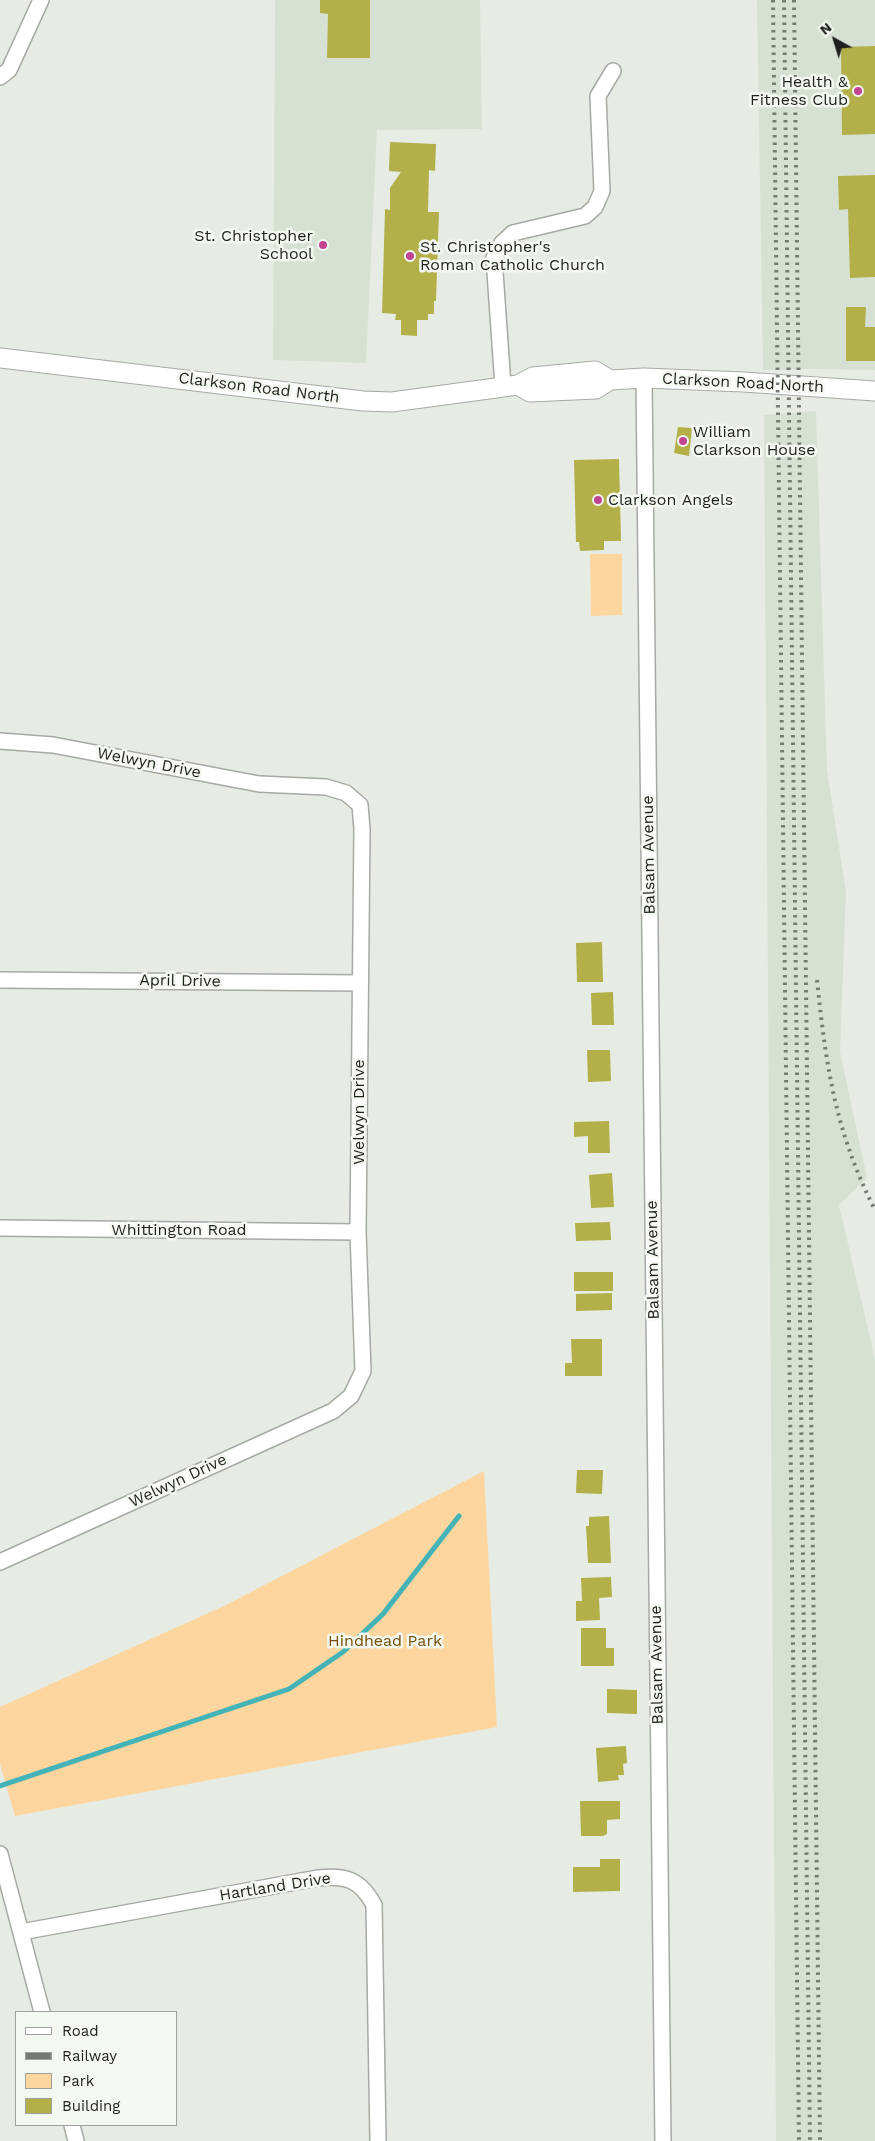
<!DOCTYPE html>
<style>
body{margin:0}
#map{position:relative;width:875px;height:2141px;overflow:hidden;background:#e6ece4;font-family:"Work Sans",sans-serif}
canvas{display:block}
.legend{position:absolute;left:15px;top:2011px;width:162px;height:115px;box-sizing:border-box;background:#f3f9f1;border:1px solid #9ea29c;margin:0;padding:6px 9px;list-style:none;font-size:15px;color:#1e201d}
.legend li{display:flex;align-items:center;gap:10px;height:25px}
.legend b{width:25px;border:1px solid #9ea29c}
.north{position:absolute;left:810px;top:15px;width:50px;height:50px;-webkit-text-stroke:4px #f3f9f1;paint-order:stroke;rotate:321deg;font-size:14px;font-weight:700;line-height:20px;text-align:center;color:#1e201d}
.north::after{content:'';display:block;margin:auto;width:18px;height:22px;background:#1e201d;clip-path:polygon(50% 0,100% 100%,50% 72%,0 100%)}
</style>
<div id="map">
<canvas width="875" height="2141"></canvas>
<ul class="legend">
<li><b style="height:6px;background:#fff"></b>Road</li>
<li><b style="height:6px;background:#767a75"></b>Railway</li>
<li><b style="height:14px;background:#fcd69e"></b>Park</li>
<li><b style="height:14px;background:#b3b04a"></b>Building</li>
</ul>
<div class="north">N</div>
</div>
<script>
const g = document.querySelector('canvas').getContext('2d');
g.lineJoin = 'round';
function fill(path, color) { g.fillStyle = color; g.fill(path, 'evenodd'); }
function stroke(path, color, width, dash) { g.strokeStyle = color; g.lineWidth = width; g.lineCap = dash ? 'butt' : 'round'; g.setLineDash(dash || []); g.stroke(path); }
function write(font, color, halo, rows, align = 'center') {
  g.font = font + ' "Work Sans",sans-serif'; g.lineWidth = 5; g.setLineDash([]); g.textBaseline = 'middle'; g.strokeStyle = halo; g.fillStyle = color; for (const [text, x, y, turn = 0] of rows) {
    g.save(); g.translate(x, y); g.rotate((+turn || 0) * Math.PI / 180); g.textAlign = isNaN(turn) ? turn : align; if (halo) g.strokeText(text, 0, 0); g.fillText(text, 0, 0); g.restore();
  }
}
fill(new Path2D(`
 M275,0H480L482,129L377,130L366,363L273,360Z
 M757,0H875V370L810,369L763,370Z
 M816,411L827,771L846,891L840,1052L867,1178L839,1205L875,1359V2141H776L764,415Z`), '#d7e1d3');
fill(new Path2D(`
 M590,554H622V615L591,616Z
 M484,1471L497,1727L15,1816L0,1764V1707L224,1606Z`), '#fcd69e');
stroke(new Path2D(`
 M0,1786L289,1689L343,1652L383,1614L459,1516`), '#43b3b7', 5);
fill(new Path2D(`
 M320,0H370V58H327L328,14L320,13Z
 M875,46V134L842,135L841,47Z
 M390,142L436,144L435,171L429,170L428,212H439L436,301H434V314H428V320H417V336L401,335V320H395L396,314L382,313L385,209L390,210V188L401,172L389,171Z
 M875,175V277L850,278L848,209L839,210L838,176Z
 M846,307H866L865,327H875V361H846Z
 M678,427L692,428L689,456L674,453Z
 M619,459L621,541H604V550L580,551L579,542H576L574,460Z
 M602,942L603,982H577L576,943Z
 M613,992L614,1025H592L591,993Z
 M587,1050H610L611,1081L588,1082Z
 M609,1121L610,1153H588V1136L574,1137V1122Z
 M612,1173L614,1207L591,1208L589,1175Z
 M610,1222L611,1240L576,1241L575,1223Z
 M574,1272H613V1291H574Z
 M612,1293V1310L576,1311V1294Z
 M571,1339H602V1376H565V1363H572Z
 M577,1470H603L602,1494L576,1493Z
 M609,1516L611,1563H588L586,1526H589V1517Z
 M611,1577L612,1597L599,1598L600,1620L576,1621V1601H582L581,1578Z
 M581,1628H606V1648H614V1666H581Z
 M607,1689L637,1690V1714L607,1713Z
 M626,1746L627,1763L623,1764L624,1775H618L619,1780L598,1782L596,1748Z
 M580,1801H620V1819L607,1820V1834L603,1836H581Z
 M600,1859H620V1891L573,1892V1867H600Z`), '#b3b04a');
const minor = new Path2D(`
 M0,77L9,70L41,0
 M644,378L663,2141
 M503,386L494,258L502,243L513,233L585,216L595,207L602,191L598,96L613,71
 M0,741L53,745L259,784L326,787L346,793L360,805L362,829L358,1232L363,1371L351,1396L333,1411L0,1562
 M0,980L360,983
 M0,1228L358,1232
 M0,1854L42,2012
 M21,1932L318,1878C345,1875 360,1879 374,1905L378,2141
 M72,2125L76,2141`);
const tertiary = new Path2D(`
 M0,358L363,401L392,402L518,385L533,377L595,371L610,380L644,378L744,382L875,391
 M518,385L530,392L596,389L610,380`);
stroke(minor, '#a5aaa3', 18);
stroke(tertiary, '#a5aaa3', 21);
stroke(minor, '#fff', 15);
stroke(tertiary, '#fff', 19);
stroke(new Path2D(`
 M773,0L799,2141
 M784,0L810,2141
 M794,0L820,2141
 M817,980C826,1066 835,1131 875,1210`), '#767a75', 4, [2.5, 5]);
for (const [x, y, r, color] of [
 [858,91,5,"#c24593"],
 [323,245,5,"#c24593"],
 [410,256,5,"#c24593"],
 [683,441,5,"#c24593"],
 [598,500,5,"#c24593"]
]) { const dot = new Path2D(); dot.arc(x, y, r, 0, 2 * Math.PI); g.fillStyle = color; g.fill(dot); stroke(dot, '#f3f9f1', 2); }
write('16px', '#1e201d', '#f3f9f1', [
 ["Health &",848,82,"right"],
 ["Fitness Club",848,100,"right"],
 ["St. Christopher",313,236,"right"],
 ["School",313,254,"right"],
 ["St. Christopher's",420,247],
 ["Roman Catholic Church",420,265],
 ["William",693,432],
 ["Clarkson House",693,450],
 ["Clarkson Angels",608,500]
], 'left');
write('16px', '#1e201d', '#f3f9f1', [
 ["Clarkson Road North",743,383,3],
 ["Clarkson Road North",259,388,7],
 ["Welwyn Drive",149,763,11],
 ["Balsam Avenue",649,855,-91],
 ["April Drive",180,981,1],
 ["Welwyn Drive",359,1112,-90],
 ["Whittington Road",179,1230],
 ["Balsam Avenue",653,1260,-91],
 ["Welwyn Drive",178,1481,-25],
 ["Balsam Avenue",657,1665,-91],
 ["Hartland Drive",275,1887,-9]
]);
write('16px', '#744f07', '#f3f9f1', [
 ["Hindhead Park",385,1641]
]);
</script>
